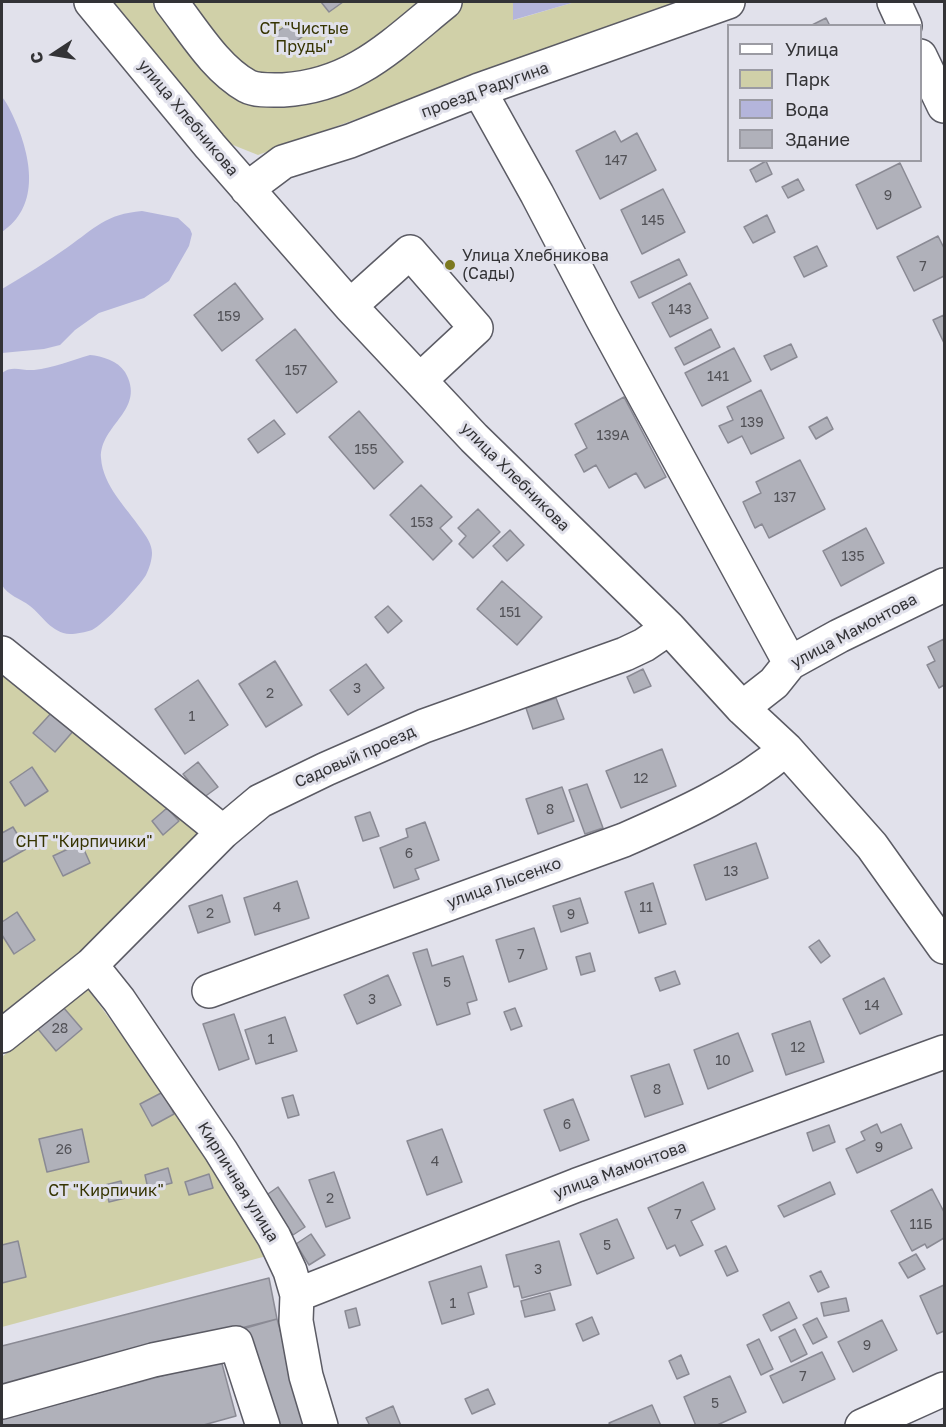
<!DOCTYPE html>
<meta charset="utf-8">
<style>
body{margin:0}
#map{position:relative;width:946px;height:1427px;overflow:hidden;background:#e1e1eb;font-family:"Golos Text",sans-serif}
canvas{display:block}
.frame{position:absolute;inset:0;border:3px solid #333336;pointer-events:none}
.legend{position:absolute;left:727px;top:24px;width:195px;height:138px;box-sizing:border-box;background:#e1e1eb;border:2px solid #9b9ba3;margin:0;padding:8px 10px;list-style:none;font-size:18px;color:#333336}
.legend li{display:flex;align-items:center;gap:12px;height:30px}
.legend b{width:30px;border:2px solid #9b9ba3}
.north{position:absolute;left:24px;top:24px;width:60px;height:60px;-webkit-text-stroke:4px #e1e1eb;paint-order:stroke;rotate:258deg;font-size:16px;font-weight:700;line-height:24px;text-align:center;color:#333336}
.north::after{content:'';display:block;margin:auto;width:21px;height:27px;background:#333336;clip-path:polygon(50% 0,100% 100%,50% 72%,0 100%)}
</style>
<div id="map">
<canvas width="946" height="1427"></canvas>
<div class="frame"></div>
<ul class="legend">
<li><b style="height:8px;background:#fff"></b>Улица</li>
<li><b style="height:16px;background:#d0d0a8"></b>Парк</li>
<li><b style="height:16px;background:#b4b5db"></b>Вода</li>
<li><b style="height:16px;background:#b0b1ba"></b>Здание</li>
</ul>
<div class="north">С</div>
</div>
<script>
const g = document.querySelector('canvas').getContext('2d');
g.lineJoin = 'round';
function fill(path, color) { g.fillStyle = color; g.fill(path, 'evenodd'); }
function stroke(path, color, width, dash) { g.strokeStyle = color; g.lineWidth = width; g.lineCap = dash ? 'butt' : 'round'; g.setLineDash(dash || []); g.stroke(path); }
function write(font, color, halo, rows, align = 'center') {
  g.font = font + ' "Golos Text",sans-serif'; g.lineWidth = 6; g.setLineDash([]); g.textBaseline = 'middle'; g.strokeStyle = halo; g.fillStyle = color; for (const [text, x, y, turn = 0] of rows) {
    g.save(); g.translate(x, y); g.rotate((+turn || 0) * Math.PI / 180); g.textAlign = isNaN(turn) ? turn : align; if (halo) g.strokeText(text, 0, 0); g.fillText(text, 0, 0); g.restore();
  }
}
fill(new Path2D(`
 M113,2H161L263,105H303L358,79L454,2H513L514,20L575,2H677L258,155L228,143Z
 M180,2H429L349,67L269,75L247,70Z
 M2,668L80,726L200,836L142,900L2,1022Z
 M85,985L198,1140L274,1254L2,1327V1057Z`), '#d0d0a8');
fill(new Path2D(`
 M513,2H575L513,20Z
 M2,97C8,104 13,116 17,125C32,162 39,207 2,232Z
 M142,211L178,218L190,229L192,234L189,246L169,281L144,298L99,313L75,330L60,345L44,349L2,353V289C24,276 47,262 68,247C95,228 106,214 142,211Z
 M90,355C102,356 118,361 125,372C147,410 100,424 101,458C103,486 126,507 141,529C146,536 152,544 152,553C152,560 149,569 146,575C139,587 104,624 92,630C86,632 76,634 70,634C51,633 43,616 30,606C20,598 8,596 2,585V373C12,365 22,371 34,370C53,368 72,360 90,355Z`), '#b4b5db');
const building = new Path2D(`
 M321,2H343L329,12Z
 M826,18L830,26H810Z
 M291,22L302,37L285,49L274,34Z
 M615,131L621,142L637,133L656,170L600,199L576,151Z
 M766,161L772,174L756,182L750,170Z
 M900,163L921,207L877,229L856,185Z
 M798,179L804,190L788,198L782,187Z
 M663,189L685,232L642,254L621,210Z
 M767,215L775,232L753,243L744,227Z
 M938,236L944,248V276L914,291L897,257Z
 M817,246L827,266L804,277L794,257Z
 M679,259L687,275L639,298L631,282Z
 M235,283L263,319L222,351L194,315Z
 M690,283L708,318L670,337L652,303Z
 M944,315V343L933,320Z
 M295,329L337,382L297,413L256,360Z
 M711,329L720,347L684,365L675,348Z
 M791,344L797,357L771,370L764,356Z
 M734,348L751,381L702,406L685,373Z
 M761,390L784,438L751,454L742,436L728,443L719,426L733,420L727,407Z
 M624,397L666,477L645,488L636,473L609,488L596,465L584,472L575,455L587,448L575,424Z
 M359,411L403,462L374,489L329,437Z
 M827,417L833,429L816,439L809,427Z
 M274,420L285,434L258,453L248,439Z
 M800,460L825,509L769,538L762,524L755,528L743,502L761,493L756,482Z
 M421,485L452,517L440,528L452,541L433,560L390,515Z
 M478,509L500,532L473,558L459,544L466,536L458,528Z
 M866,528L884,563L841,586L823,551Z
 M510,530L524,545L507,561L493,546Z
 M502,581L542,617L517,645L477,609Z
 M388,606L402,621L388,633L375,617Z
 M944,639V685L939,688L927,665L935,661L928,647Z
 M275,661L302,705L266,727L239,684Z
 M366,664L384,688L348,715L330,690Z
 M643,669L651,686L634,693L627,677Z
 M198,680L228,725L185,754L155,709Z
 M556,698L564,719L533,729L526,708Z
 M54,710L75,729L55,752L33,733Z
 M662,749L676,786L621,808L606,771Z
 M198,762L218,787L203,798L183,774Z
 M32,767L48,791L25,806L10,782Z
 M587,784L603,828L585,834L569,790Z
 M562,787L574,821L538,834L526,799Z
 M167,808L179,821L163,835L152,821Z
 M370,812L379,836L363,841L355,817Z
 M425,822L439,860L415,869L419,879L394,888L380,848L408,837L406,829Z
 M13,827L26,849L3,862L2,859V833Z
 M81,843L90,863L63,876L53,856Z
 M756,843L768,878L706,900L694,865Z
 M297,881L309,918L255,935L244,898Z
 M653,883L666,924L639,933L625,892Z
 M222,895L230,922L198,933L189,906Z
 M580,898L588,923L561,932L553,906Z
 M17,912L35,940L14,954L2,935V922Z
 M534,928L547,969L509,982L496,940Z
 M819,940L830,956L821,963L809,947Z
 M427,949L432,966L463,956L477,1000L467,1003L470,1014L437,1025L413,953Z
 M590,953L595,971L581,975L576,957Z
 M675,971L680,984L660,991L655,978Z
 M388,975L401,1005L357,1024L344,995Z
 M884,978L902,1014L860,1034L843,999Z
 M63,1007L82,1029L56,1051L38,1029Z
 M515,1008L522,1026L511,1030L504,1012Z
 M234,1014L249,1059L219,1070L203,1024Z
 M285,1017L297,1051L256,1064L245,1030Z
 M810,1021L824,1062L786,1075L772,1034Z
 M738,1033L753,1071L708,1089L694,1050Z
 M669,1064L683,1104L645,1117L631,1076Z
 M163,1092L174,1114L152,1126L140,1104Z
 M293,1095L299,1115L288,1118L282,1098Z
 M573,1099L589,1140L560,1151L544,1110Z
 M877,1124L881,1133L901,1124L912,1148L857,1173L846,1149L865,1140L861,1132Z
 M829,1125L835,1142L813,1151L807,1133Z
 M82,1129L89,1162L47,1172L39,1139Z
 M442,1129L462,1182L427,1195L407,1141Z
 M168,1168L172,1183L148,1189L145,1175Z
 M334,1172L350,1218L326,1227L309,1180Z
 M209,1174L213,1188L189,1195L185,1182Z
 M121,1181L125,1198L109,1202L105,1185Z
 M703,1182L715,1209L691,1221L703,1245L680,1256L675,1245L667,1249L648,1208Z
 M830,1182L835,1194L784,1217L778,1206Z
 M278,1187L305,1227L293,1235L265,1196Z
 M932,1189L944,1212V1238L927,1248L925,1244L912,1251L891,1211Z
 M617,1219L634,1258L597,1274L580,1234Z
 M311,1234L325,1255L309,1265L296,1244Z
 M18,1241L26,1277L2,1283V1245Z
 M559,1241L571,1285L522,1298L519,1286L514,1287L506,1255Z
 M726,1246L738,1271L727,1276L715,1251Z
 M916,1254L925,1269L908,1278L899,1263Z
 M481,1266L487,1287L468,1293L474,1314L442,1324L429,1282Z
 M821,1271L829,1287L818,1292L810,1276Z
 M269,1278L277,1319L2,1388V1346Z
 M944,1285V1331L937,1334L920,1296Z
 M550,1293L555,1310L525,1317L521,1301Z
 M846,1298L849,1311L824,1316L821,1303Z
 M789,1302L797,1318L771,1331L763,1315Z
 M356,1308L360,1325L349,1328L345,1311Z
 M592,1317L599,1334L583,1341L576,1324Z
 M817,1318L827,1337L813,1344L803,1325Z
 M277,1319L307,1426H273L246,1328Z
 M882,1320L897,1350L853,1372L838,1342Z
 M795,1329L807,1354L791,1362L779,1337Z
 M759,1339L773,1369L761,1375L747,1345Z
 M822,1352L835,1379L783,1403L770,1376Z
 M681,1355L689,1374L677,1379L669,1361Z
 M221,1360L236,1416L200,1426H2V1419Z
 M730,1376L746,1412L715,1426H696L684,1397Z
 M488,1389L495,1404L472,1414L465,1399Z
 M652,1405L661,1426H611L609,1423Z
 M393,1406L401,1426H370L366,1418Z`);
fill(building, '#b0b1ba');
stroke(building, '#8a8a94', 1.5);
const minor = new Path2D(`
 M91,2L210,146L350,306L474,438L669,628L742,708L786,749L872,846L944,947
 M171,2C193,30 215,68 247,86C256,91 273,90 283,90C354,86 393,44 445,2
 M894,2L905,26
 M920,56L944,106
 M479,90L537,194L602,318L790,663
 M247,189L283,162L350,141L479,90L728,2
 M350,306L410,252L476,328L420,380
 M2,653L223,832
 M742,708L774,683L790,663L839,636L944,585
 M91,965L119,1000L221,1151L274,1237L290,1271L297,1295L296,1321L306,1376L321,1426
 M209,991L624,840C681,815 738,790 786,749
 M2,1036L91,965L223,832L260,801L326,769L424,726L625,654L644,645L669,628
 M297,1295L577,1185L944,1052
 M2,1402L153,1360L236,1343L263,1426
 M862,1426L944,1389`);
stroke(minor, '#5b5b64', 36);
stroke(minor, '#fff', 33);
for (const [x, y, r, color] of [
 [450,265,6,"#7c791f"]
]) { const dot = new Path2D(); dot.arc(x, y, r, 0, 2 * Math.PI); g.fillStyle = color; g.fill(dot); stroke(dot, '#e1e1eb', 2); }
write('14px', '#525257', null, [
 ["147",616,161],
 ["9",888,196],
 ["145",653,221],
 ["7",923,267],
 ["143",680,310],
 ["159",229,317],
 ["157",296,371],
 ["141",718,377],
 ["139",752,423],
 ["139А",613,436],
 ["155",366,450],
 ["137",785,498],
 ["153",422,523],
 ["135",853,557],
 ["151",510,613],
 ["3",357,689],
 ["2",270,694],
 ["1",192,717],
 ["12",641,779],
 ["8",550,810],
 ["6",409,854],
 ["13",731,872],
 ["4",277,908],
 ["11",646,908],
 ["2",210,914],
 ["9",571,915],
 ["7",521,955],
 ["5",447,983],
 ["3",372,1000],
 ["14",872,1006],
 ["28",60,1029],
 ["1",271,1040],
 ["12",798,1048],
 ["10",723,1061],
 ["8",657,1090],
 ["6",567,1125],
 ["9",879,1148],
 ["26",64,1150],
 ["4",435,1162],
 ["2",330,1199],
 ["7",678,1215],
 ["11Б",921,1225],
 ["5",607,1246],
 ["3",538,1270],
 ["1",453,1304],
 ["9",867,1346],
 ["7",803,1377],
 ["5",715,1404]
]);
write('16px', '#363401', '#e1e1eb', [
 ["СТ \"Чистые",304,29],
 ["Пруды\"",304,47],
 ["СНТ \"Кирпичики\"",84,842],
 ["СТ \"Кирпичик\"",106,1191]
]);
write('16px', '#333336', '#e1e1eb', [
 ["проезд Радугина",485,90,-20],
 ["улица Хлебникова",188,118,50],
 ["улица Хлебникова",515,477,45],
 ["улица Мамонтова",854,631,-28],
 ["Садовый проезд",355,757,-24],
 ["улица Лысенко",504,883,-20],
 ["улица Мамонтова",620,1170,-20],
 ["Кирпичная улица",238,1182,58]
]);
write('16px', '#333336', '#e1e1eb', [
 ["Улица Хлебникова",462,256],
 ["(Сады)",462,274]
], 'left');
</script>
